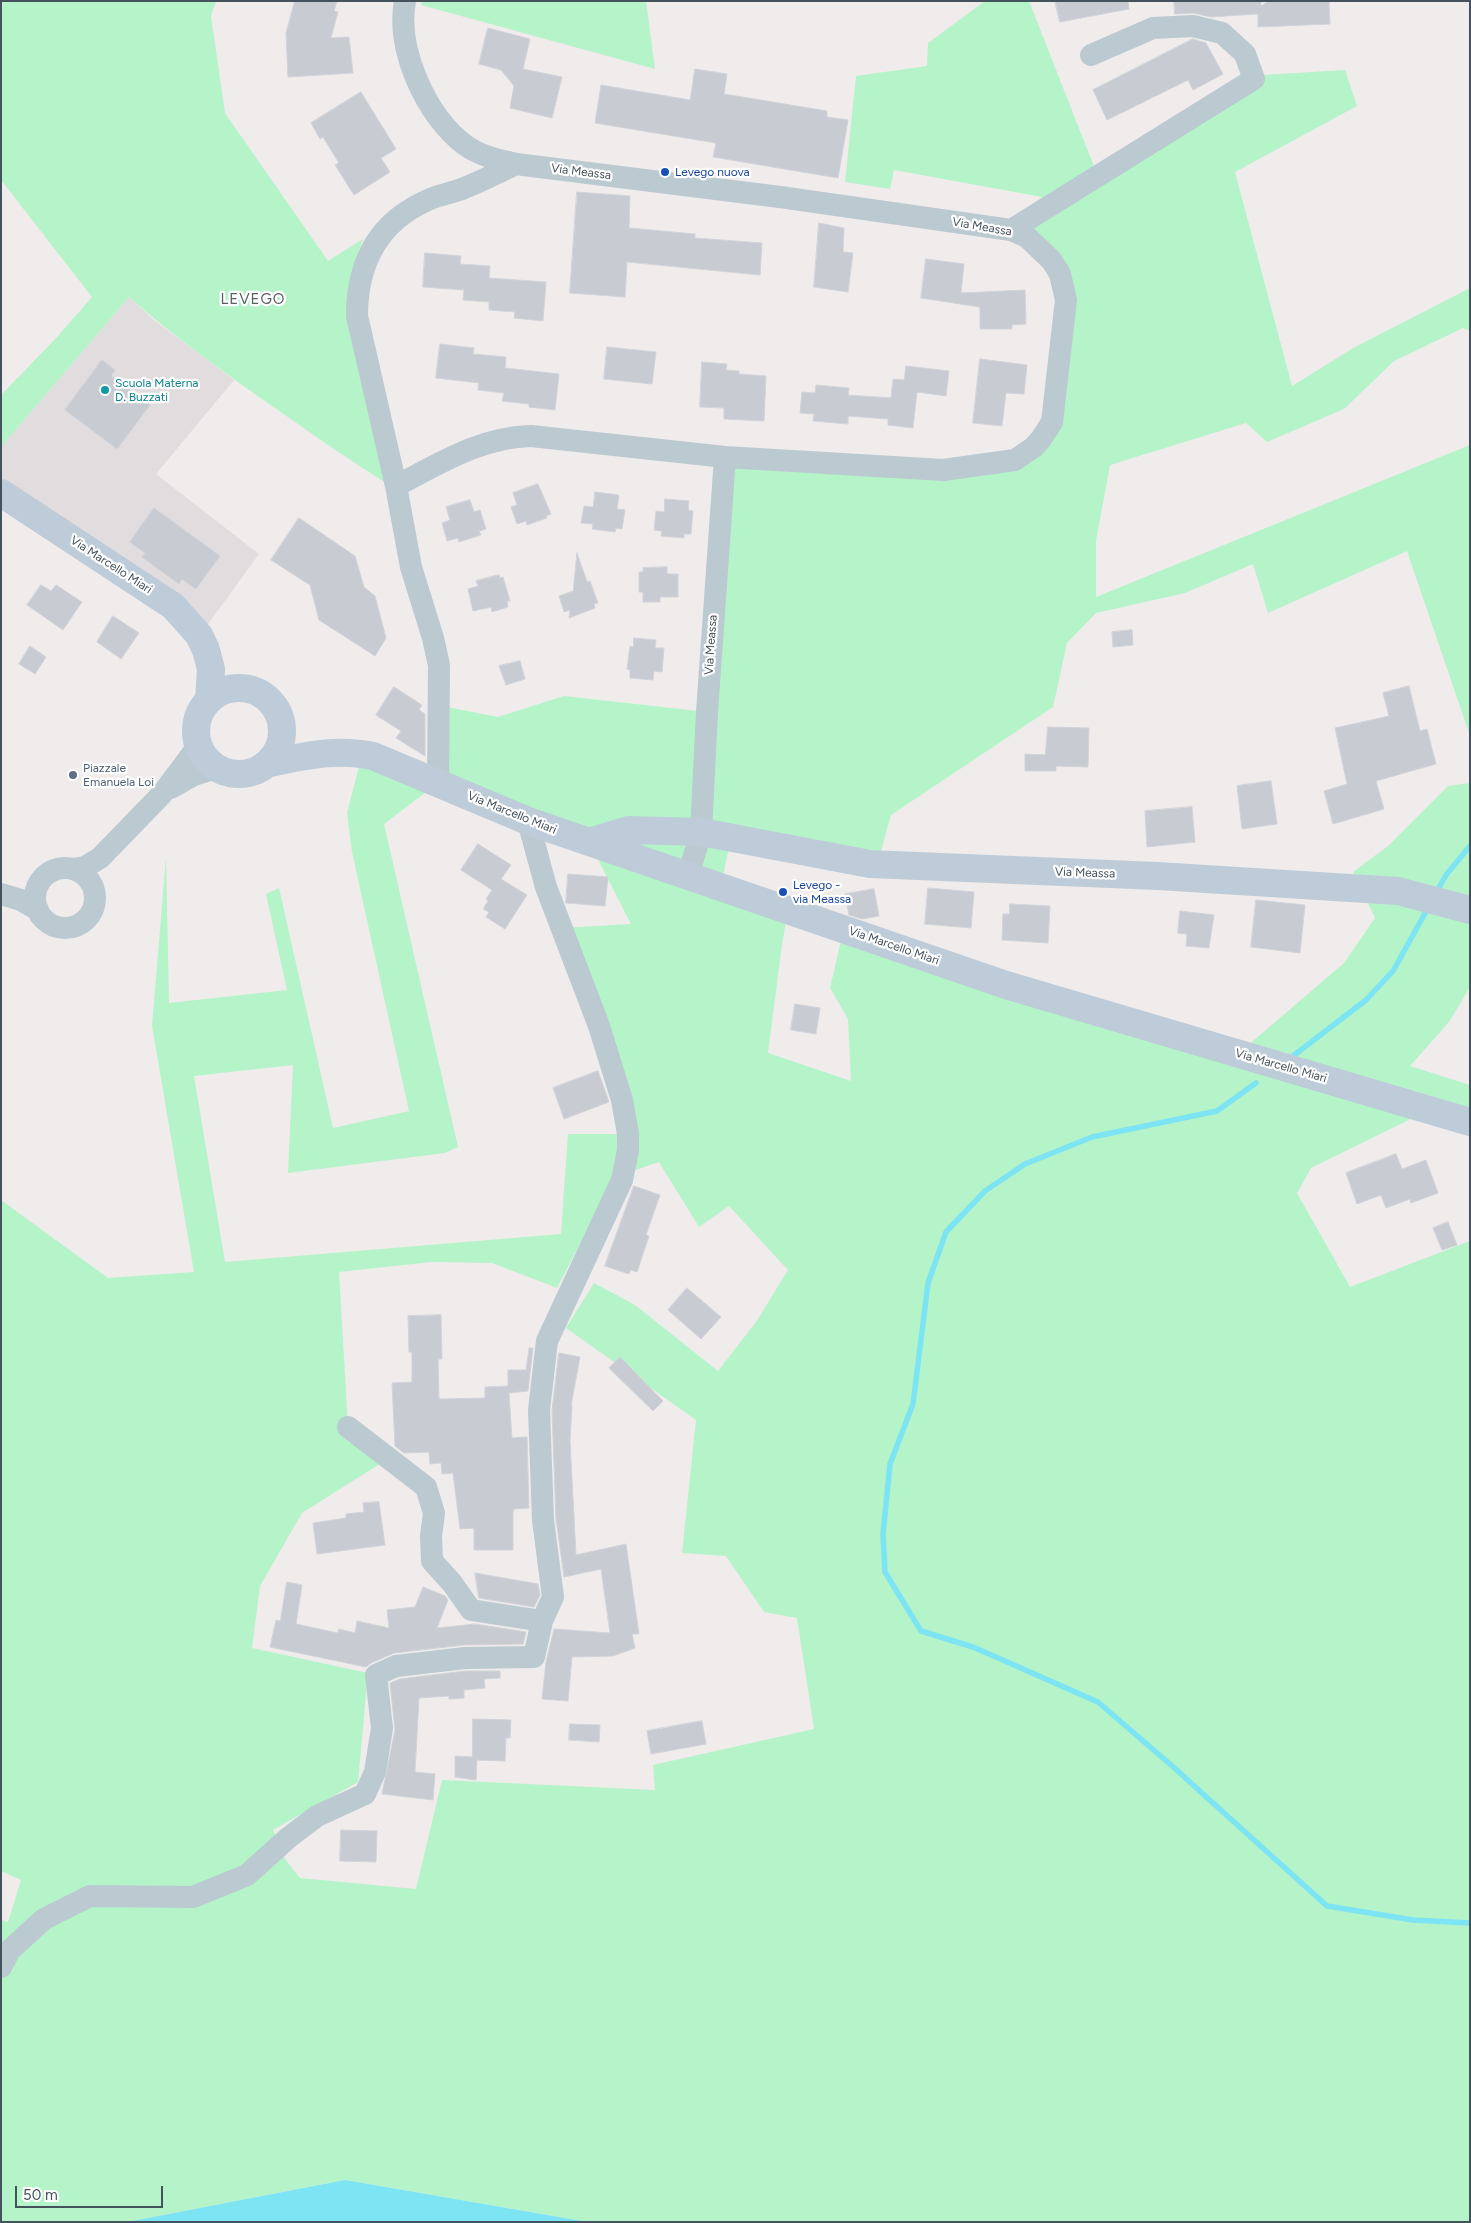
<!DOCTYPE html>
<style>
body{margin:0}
#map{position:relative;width:1471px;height:2223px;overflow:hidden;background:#f0ecec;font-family:Figtree,sans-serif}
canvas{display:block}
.frame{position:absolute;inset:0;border:2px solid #43525c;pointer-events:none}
.scale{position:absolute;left:15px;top:2186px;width:148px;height:22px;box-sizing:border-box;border:2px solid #43525c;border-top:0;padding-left:6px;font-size:15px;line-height:18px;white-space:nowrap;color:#43525c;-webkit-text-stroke:4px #fff;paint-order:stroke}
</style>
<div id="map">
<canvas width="1471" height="2223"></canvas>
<div class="frame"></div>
<div class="scale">50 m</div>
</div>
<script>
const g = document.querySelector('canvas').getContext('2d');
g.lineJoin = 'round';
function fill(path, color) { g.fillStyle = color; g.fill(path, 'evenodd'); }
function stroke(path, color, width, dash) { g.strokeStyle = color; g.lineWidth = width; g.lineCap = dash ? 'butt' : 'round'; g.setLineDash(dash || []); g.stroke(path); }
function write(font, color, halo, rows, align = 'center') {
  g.font = font + ' Figtree,sans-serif'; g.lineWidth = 4.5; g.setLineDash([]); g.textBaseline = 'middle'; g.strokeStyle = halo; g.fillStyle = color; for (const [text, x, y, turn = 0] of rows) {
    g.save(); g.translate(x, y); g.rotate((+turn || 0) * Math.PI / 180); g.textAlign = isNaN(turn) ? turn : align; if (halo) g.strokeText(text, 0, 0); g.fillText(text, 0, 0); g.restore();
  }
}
fill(new Path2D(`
 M129,297L154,320L234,380L156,474L259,554L203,631L1,500V447Z`), '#e1ddde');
fill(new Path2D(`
 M1,1H216L211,16L225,113L328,261L363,239L351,272L393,487C350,461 311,433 269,404C221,370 173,336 129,297L1,447V395L58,336L92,297L1,180Z
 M422,1H646L655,69L421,5Z
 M985,1H1029L1095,169L1262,75L1345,70L1357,106L1235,172L1292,386L1355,347L1470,288V331L1463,328L1394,361L1344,409L1267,442L1246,423L1110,465L1096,541V597L1470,445V736L1407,551L1268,613L1253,564L1185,593L1096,613L1067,643L1053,707L891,815L879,858L731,838L721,885L789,906L782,944L768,1053L851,1081L848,1019L830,988L845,924L1246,1047L1344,963L1375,918L1353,872L1388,846L1448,786L1470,783V987L1449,1022L1410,1066L1470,1085V1118L1435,1107L1311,1168L1297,1193L1350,1287L1470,1241V2222H588L345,2180L127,2222H1V1920L8,1922L21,1880L1,1871V1200L108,1278L194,1272L152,1026L166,857L169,1003L287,990L266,894L279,888L333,1128L409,1111L352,852L347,813L363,751L437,782V705L498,717L564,696L707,712L725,457L1005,461L1046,419L1059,300L1045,263L1001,231L1042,197L894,170L890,189L845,182L856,76L927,66L928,43ZM438,783L589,842L631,924L561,928L627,1134H568L561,1234L225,1262L194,1076L293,1065L288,1173L445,1153L458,1147L384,824ZM659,1162L699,1227L729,1206L788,1270L756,1322L718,1371L635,1305L594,1283L566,1328L696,1420L682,1553L726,1556L764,1612L797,1618L814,1729L653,1765L655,1790L442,1780L416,1889L300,1878L285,1859L273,1830L358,1782L368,1673L252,1648L260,1586L302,1513L389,1458L348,1427L339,1272L431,1262L492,1263L557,1288L615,1177Z`), '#b5f3c9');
fill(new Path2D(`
 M345,2180L588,2222H127Z`), '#7de4f4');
stroke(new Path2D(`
 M1436,893L1446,875L1470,846
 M1289,1059L1366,1000L1393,971L1428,908
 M1256,1083L1217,1111L1092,1137L1025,1164L985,1191L946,1232L928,1283L913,1404L890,1464L883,1534L885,1572L921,1631L973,1647L1098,1702L1171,1765L1327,1906L1413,1920L1470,1923`), '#7de4f4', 5.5);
const building = new Path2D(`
 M295,1H337L334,11L338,12L331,38L349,37L353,73L288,77L286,33Z
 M1055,1H1128L1129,9L1060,22Z
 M1174,1H1261V6L1269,1H1329L1330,24L1258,27V14L1211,17L1193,13L1175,14Z
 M488,28L530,39L523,69L562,77L552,118L510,108L514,86L501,70L479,64Z
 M1193,39L1206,43L1223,74L1193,90L1188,80L1107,120L1093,90Z
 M695,69L727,74L724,94L827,111V117L848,120L838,178L713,157L716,143L595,123L601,85L690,100Z
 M361,92L396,149L381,158L390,172L354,195L335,165L339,163L323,137L320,139L311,123Z
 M577,192L630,196L629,228L695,234V238L762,243L760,275L627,262L625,297L570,293Z
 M819,223L844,228L843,252L853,253L848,292L814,287Z
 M425,253L461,256L460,264L490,266L489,278L546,282L543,321L514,318L515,312L489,310V302L463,300L464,290L423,287Z
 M926,259L964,264L961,293L1025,290L1026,324L1012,325V329H980V307L921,298Z
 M440,344L474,348L473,354L506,357L505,368L559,374L555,410L529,407V404L502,401L504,393L478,390L479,383L436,378Z
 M607,347L656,352L652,384L604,379Z
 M980,359L1027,365L1024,394L1006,393L1002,426L973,423Z
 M102,360L115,370L111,376L150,405L117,449L65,410Z
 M702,362L727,364L726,370L739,371V374L766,376L764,421L724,419V408L700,407Z
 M906,366L949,371L946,396L917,392L913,428L888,425V419L848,416V424L813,421L814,414L800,413L802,392L815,393L816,385L849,388L848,395L891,398L893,379L904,380Z
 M538,484L551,514L546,516L547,518L527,525L526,521L517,524L511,507L517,505L513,493Z
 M595,492L619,495L617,509L625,510L622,529L616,528L615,532L592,529L593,524L581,523L584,506L593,507Z
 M665,499L689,501L688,510L693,511L691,534H684V538L661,536L662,531L654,530L656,511L664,512Z
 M470,500L474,512L480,510L486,529L479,531L481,535L459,542L458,538L447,541L442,523L450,520L446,507Z
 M154,508L220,556L196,589L182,579L179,584L142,557L145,553L130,542Z
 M299,518L355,556L364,587L375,596L386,638L375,656L319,620L310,585L271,560Z
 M577,553L587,582L590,581L598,603L594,604L595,608L569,618L570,610L564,612L559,596L573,591Z
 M667,567V574H678V597H660V602H643V592H639V572H643V568Z
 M499,575L500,578L503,577L510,601H507L508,607L492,612L491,607L473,611L468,589L478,586L476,581Z
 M41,585L51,591L56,585L82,602L63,630L27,605Z
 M113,616L139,633L121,659L97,642Z
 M1132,630L1133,645L1113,647L1112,632Z
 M634,638L656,640L655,648H664L662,672L654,671L653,680L630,678V670L627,669L630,646L633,647Z
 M30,646L46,657L35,674L19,664Z
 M520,661L525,679L506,685L499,666Z
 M1409,686L1420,731L1427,729L1436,764L1376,781L1384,809L1333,824L1324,791L1347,784L1335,728L1389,716L1383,693Z
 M394,687L422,705L419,710L425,714V756L396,738L401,731L376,715Z
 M1048,727L1089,728L1088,767L1056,766V771H1025V754L1045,755Z
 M1271,781L1277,824L1242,829L1237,786Z
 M1192,807L1195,842L1147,847L1145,811Z
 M478,844L511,865L501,879L527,895L505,929L486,917L489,912L483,909L488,901L486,899L492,890L461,870Z
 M568,874L608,877L605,906L566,903Z
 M928,888L974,892L971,928L925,924Z
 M874,889L879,916L862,919L849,915L845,894Z
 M1256,900L1305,905L1300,953L1251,947Z
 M1010,904L1050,906L1048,943L1002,940L1003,914H1009Z
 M1180,911L1214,915L1209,948L1186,946L1187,934L1178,933Z
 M795,1004L820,1008L816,1034L791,1030Z
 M598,1071L609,1102L564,1119L553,1088Z
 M1396,1154L1402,1169L1426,1160L1438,1193L1411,1203L1410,1199L1386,1208L1381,1195L1357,1204L1346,1173Z
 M634,1186L660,1195L646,1235L649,1236L637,1272L631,1270L629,1274L605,1266Z
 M1448,1222L1457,1245L1442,1250L1433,1228Z
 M687,1288L721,1317L701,1339L668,1310Z
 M441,1315L442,1359H438L439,1399L485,1398V1387L508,1386V1370H526L529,1348H533L528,1391L509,1393L512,1438L527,1437L529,1508L514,1509L513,1512V1550H474V1528L460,1529L453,1473L442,1474L441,1463L430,1464L429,1452L404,1453L395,1446L392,1383L412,1382V1352H409L408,1316Z
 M559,1353L580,1357L571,1406L572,1405L570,1441L576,1555L626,1544L639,1634H632L635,1648L613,1656L572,1657L568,1701L542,1699L546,1662L554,1629L610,1633L601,1569L564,1577L556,1519L552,1411Z
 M620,1357L663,1401L653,1411L609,1368Z
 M379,1502L385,1545L317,1554L313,1523L346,1518V1514L364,1512L363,1503Z
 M475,1573L538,1584L540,1595L534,1607L479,1598Z
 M287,1582L302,1585L296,1624L338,1633L339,1629L355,1633L357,1621L389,1628L387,1610L415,1607L423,1587L445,1596L448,1600L437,1628L475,1624L526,1632L523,1644L464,1645L394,1653L371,1663L366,1667L270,1647L276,1620L280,1621Z
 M466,1671H500V1678L484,1679L485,1688L464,1690V1698L449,1699V1696L419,1698L415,1772L435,1774L433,1800L382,1794L395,1730L390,1683L400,1679Z
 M473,1719L511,1720L510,1738H506L505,1761L477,1760L476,1780L455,1777V1756L472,1757Z
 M702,1721L706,1744L651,1754L647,1731Z
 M570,1724L600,1725L599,1742L569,1740Z
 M341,1830L377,1831L376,1862L340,1861Z`);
fill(building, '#c8ccd2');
stroke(building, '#d0d3d9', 1);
stroke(new Path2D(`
 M1011,230L1254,79L1245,54L1222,33L1193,26L1153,28L1091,55
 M396,486C439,464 481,437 531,436L725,457L943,470L1015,460L1034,447L1041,439L1052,422L1066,300L1060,274L1052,261L1027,237L1011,230L780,197L516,164C499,160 480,156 465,145C426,116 396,49 405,1
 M438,783L439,665L433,638L411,567L396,486L357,316C357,263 378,222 428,200C439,195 452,193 464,188C482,181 499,172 516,164
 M171,788L194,775L216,768
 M528,821L546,887L599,1026L622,1100L628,1134V1150L622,1180L547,1341L539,1410L543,1520L553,1597L542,1621
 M35 898a30 30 0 1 1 60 0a30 30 0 1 1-60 0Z
 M73,869L85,867L100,858L162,794L198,746
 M688,876L701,832L707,712L725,457
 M1,894L21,900L38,910
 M1,1967L10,1950L44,1919L90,1896L193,1897L247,1875L288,1838L317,1816L365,1794L375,1772L382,1728L376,1675L396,1666L465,1658L534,1657L542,1621L471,1610L452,1583L432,1561L431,1536L434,1513L426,1487L348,1427`), '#bbc9d1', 22);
stroke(new Path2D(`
 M1,493L173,606L199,635L206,650L211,669L209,700
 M196 731a43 43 0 1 1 86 0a43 43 0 1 1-86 0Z
 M269,763C305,756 337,748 373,756L528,821L1006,985L1470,1122
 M589,842L629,830L701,832L870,864L1158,876L1398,891L1470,910`), '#bdccd8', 28);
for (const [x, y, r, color] of [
 [665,172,5,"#1a4fb4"],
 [105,390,5,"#0f9aa8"],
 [73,775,5,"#5c6f8a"],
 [783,892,5,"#1a4fb4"]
]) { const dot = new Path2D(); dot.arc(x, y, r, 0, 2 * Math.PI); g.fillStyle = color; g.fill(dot); stroke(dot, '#fff', 2); }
write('12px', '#43525c', '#fff', [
 ["Via Meassa",581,172,7],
 ["Via Meassa",982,227,10],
 ["Via Marcello Miari",111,565,33],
 ["Via Meassa",711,645,-86],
 ["Via Marcello Miari",512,813,22],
 ["Via Meassa",1085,873,2],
 ["Via Marcello Miari",894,946,19],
 ["Via Marcello Miari",1281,1066,16]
]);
write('12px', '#164399', '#fff', [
 ["Levego nuova",675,172],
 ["Levego -",793,885],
 ["via Meassa",793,899]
], 'left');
write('12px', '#0d838f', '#fff', [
 ["Scuola Materna",115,383],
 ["D. Buzzati",115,397]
], 'left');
write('12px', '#4e5e75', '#fff', [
 ["Piazzale",83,768],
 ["Emanuela Loi",83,782]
], 'left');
g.letterSpacing = '1px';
write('15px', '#595e62', '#fff', [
 ["LEVEGO",253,300]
]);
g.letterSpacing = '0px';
</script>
